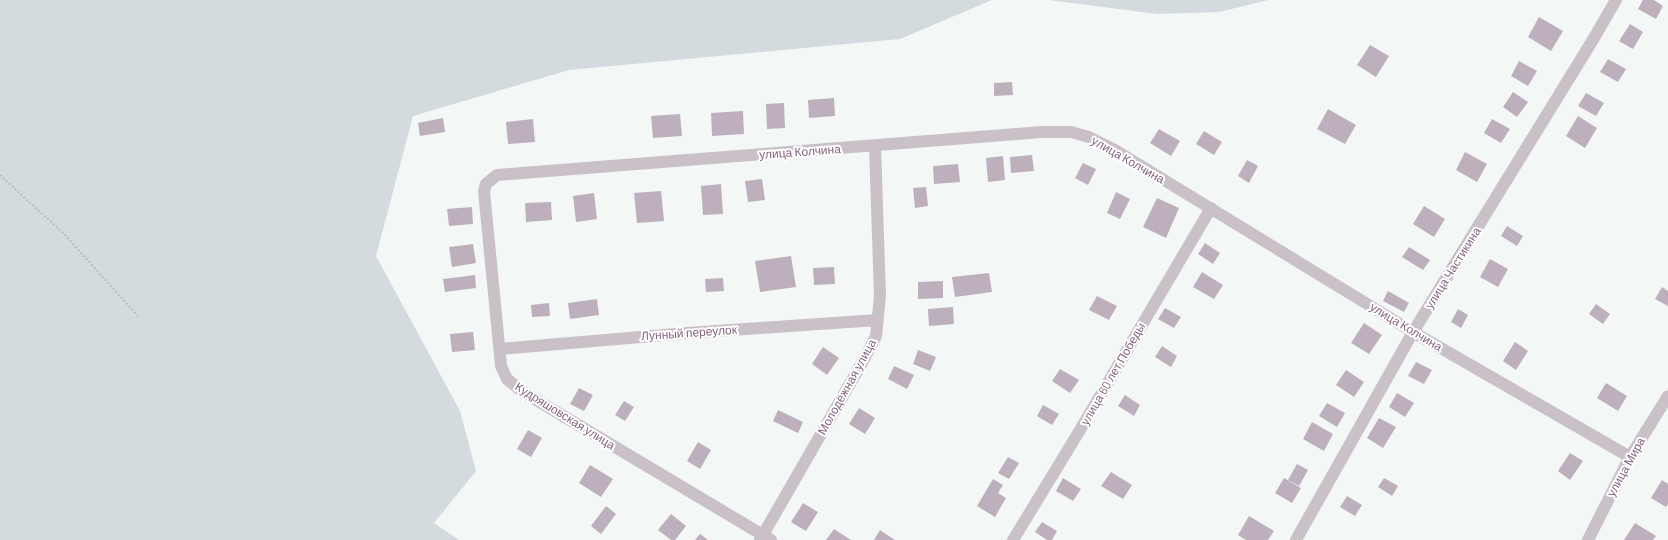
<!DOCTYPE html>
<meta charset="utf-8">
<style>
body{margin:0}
canvas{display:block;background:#f3f7f6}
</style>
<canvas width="1668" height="540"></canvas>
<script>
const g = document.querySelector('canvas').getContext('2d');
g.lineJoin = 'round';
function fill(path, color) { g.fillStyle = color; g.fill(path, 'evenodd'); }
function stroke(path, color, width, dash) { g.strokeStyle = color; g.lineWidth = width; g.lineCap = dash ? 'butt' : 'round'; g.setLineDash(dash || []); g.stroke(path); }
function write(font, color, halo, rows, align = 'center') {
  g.font = font + ' Barlow,sans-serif'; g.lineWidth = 4; g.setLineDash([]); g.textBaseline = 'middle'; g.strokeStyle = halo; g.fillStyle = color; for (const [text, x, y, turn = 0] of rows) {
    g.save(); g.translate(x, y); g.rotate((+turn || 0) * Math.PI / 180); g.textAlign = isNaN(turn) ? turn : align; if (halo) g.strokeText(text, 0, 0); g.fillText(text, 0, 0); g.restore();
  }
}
fill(new Path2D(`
 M0,0H992L900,39L569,70L413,116L376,256L460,411L476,471L434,523L459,540H0Z
 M1049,0H1268L1219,12L1157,14Z`), '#d3dbdf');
fill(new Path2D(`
 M1643,0H1654L1663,6L1656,19L1638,9Z
 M1539,17L1563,31L1551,51L1528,37Z
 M1630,24L1643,32L1633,49L1619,41Z
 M1370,45L1389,56L1376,77L1357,65Z
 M1608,59L1626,69L1618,82L1600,72Z
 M1519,61L1537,71L1528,86L1511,76Z
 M1012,82L1013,95L994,96V83Z
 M1513,92L1528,102L1517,117L1503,107Z
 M1586,93L1604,103L1596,116L1578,106Z
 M834,98L835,116L809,118L808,100Z
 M784,103L785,128L767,129L766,104Z
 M1328,109L1356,125L1345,144L1317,129Z
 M743,111L744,134L712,136L711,113Z
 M680,114L682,136L653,138L651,116Z
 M1578,116L1597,128L1585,148L1566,136Z
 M443,118L445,132L420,136L418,123Z
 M533,119L535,142L508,144L506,122Z
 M1492,119L1510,129L1501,143L1484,133Z
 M1159,129L1180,141L1171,156L1150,143Z
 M1204,131L1222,142L1214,155L1196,144Z
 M1465,152L1487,164L1477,182L1456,170Z
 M1032,155L1034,171L1011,173L1010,157Z
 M1003,156L1005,180L988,182L986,158Z
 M1247,160L1258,166L1249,183L1238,176Z
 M1083,163L1096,169L1088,185L1075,178Z
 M958,164L960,182L934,184L933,166Z
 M762,179L765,200L748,202L745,181Z
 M721,184L723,214L703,215L701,186Z
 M926,187L928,206L915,208L913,188Z
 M661,191L664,221L637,223L634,193Z
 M1116,192L1130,199L1120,219L1107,213Z
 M594,193L597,219L576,222L573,196Z
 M1157,198L1179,208L1166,238L1143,227Z
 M551,202L552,220L526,222L525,203Z
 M1424,206L1445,219L1434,237L1413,224Z
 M472,207L473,224L449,226L447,209Z
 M1507,226L1523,236L1517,246L1501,236Z
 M1205,243L1220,253L1213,264L1198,254Z
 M473,244L476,263L452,267L449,247Z
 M1409,247L1430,260L1423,270L1402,257Z
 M791,256L796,287L760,292L755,261Z
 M1490,259L1508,269L1498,287L1480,277Z
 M834,267L835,284L814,285L813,268Z
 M1202,272L1223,285L1214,299L1193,287Z
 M989,273L992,292L955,297L952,277Z
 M475,275L476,288L445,292L443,279Z
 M723,278L724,291L706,292L705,279Z
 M943,281V298L918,299V282Z
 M1662,287L1668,291V306L1655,299Z
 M1388,291L1409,303L1404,312L1383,301Z
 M1097,296L1117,306L1109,320L1089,310Z
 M597,299L599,315L570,319L568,303Z
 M549,303L550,316L532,317L531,305Z
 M1596,304L1610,314L1603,324L1589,314Z
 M953,307L954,324L929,326L928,309Z
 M1165,308L1181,317L1174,328L1158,319Z
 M1458,309L1468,315L1461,328L1451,322Z
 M1364,323L1382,335L1369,354L1351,343Z
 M473,332L475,350L452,352L450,334Z
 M1515,342L1528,351L1516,370L1503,361Z
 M1162,346L1177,356L1171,367L1155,357Z
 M823,347L839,358L827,375L812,364Z
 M918,350L936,357L930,371L913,364Z
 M1416,362L1432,370L1424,384L1408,376Z
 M894,366L914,375L907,389L888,379Z
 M1060,369L1079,380L1070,393L1052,381Z
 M1346,370L1364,382L1354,397L1336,385Z
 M1606,383L1627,396L1618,411L1597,398Z
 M579,388L593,395L584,411L570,404Z
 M1397,393L1414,403L1405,417L1389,407Z
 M1125,395L1140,405L1134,416L1118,406Z
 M624,401L634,407L625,421L615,415Z
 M1327,403L1345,413L1337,427L1319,416Z
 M1043,405L1059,414L1052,425L1037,416Z
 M859,408L875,418L865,434L849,424Z
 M778,410L803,422L798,433L773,421Z
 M1379,418L1396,427L1383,448L1367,438Z
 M1312,422L1333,434L1324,451L1303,439Z
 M528,430L542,438L531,457L517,449Z
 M698,442L711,450L700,469L687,461Z
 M1570,453L1583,461L1570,480L1558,471Z
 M1008,457L1019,463L1009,479L998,473Z
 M1297,464L1308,470L1299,486L1288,480Z
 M590,465L613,479L601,497L579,483Z
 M1111,472L1132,485L1123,499L1101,486Z
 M1063,478L1081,489L1073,501L1056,491Z
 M1284,478L1301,488L1292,503L1275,493Z
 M1384,478L1398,486L1392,496L1378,487Z
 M993,479L1003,485L998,493L1006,498L995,517L977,506Z
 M1662,480L1668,484V504L1666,507L1651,498Z
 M1347,496L1362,505L1355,516L1340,507Z
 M803,503L818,512L806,531L791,522Z
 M606,506L616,514L601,534L591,526Z
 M671,514L686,526L675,540H671L658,530Z
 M1249,516L1274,531L1268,540H1246L1238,535Z
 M1042,522L1057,531L1052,540H1047L1035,532Z
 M1635,523L1656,536L1653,540H1624Z
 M834,529L851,540H826Z
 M880,530L895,540H874Z
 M700,534L708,540H695Z`), '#bdb0bc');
stroke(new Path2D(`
 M0,175L64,234L138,316`), '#bfb9be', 2, [2, 2]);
stroke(new Path2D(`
 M500,349L687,333L878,320
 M760,540L863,361L876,336L880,296L875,146
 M771,540L523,392L507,379L501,366L484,191L486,184L497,175L1042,132H1071L1089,137L1115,150L1413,332L1630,457
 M1013,540L1080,430L1211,208
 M1296,540L1413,332L1594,38L1616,0
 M1588,540L1630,457L1668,396`), '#cac1c8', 12);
write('12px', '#866380', '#fff', [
 ["улица Колчина",800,152,-4],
 ["улица Колчина",1128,160,30],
 ["улица Частикина",1453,268,-58],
 ["улица Колчина",1406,327,31],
 ["Лунный переулок",689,333,-4],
 ["улица 60 лет Победы",1113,374,-60],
 ["Молодёжная улица",847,387,-61],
 ["Кудряшовская улица",565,416,32],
 ["улица Мира",1626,467,-61]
]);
</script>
